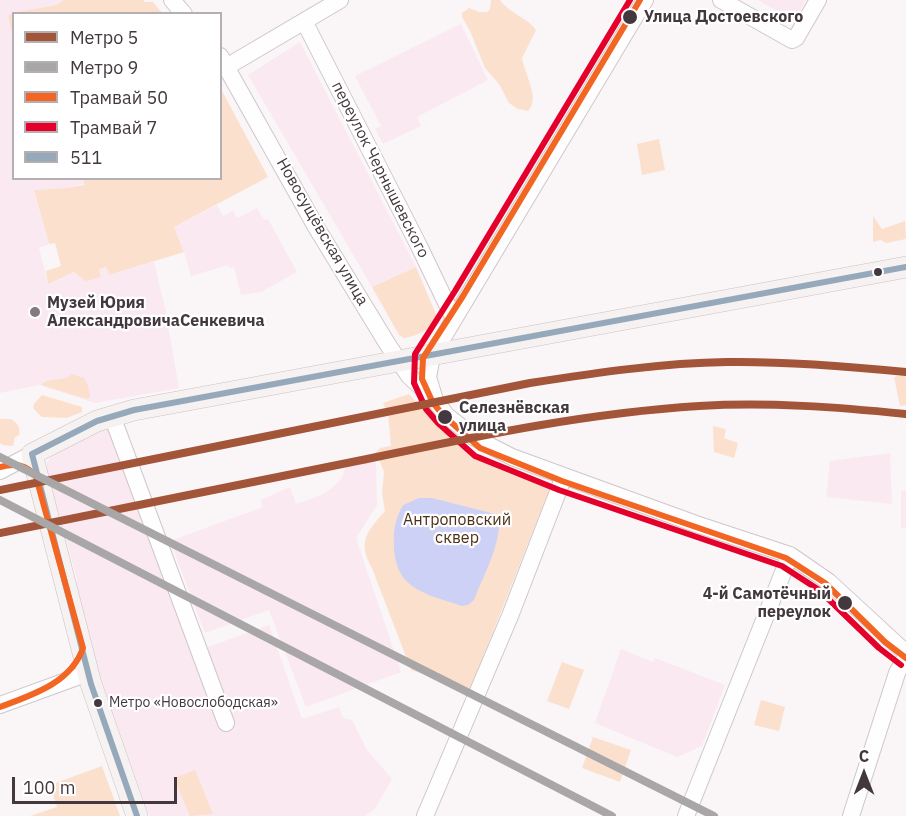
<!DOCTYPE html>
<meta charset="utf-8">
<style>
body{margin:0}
#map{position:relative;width:906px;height:816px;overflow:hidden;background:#faf5f7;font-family:"IBM Plex Sans",sans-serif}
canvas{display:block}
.legend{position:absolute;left:12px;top:12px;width:210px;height:168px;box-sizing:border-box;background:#fff;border:2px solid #b4afb2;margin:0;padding:8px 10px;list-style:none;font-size:18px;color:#43383e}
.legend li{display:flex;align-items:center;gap:12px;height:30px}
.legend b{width:30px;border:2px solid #b4afb2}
.north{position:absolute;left:834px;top:744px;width:60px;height:60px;-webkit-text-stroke:4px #fff;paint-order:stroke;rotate:0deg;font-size:16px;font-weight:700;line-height:24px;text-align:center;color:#43383e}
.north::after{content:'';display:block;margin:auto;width:21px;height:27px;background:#43383e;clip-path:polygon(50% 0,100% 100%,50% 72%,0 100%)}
.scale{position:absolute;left:12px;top:777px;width:165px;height:27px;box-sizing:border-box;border:3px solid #43383e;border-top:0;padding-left:8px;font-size:18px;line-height:21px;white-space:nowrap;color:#43383e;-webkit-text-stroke:4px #fff;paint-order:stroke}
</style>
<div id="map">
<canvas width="906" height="816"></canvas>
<ul class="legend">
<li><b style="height:8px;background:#a35539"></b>Метро 5</li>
<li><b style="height:8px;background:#a8a6a6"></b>Метро 9</li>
<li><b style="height:8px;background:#f26522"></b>Трамвай 50</li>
<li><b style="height:8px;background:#e4002b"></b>Трамвай 7</li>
<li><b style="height:8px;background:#96a9bb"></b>511</li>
</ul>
<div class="north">С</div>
<div class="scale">100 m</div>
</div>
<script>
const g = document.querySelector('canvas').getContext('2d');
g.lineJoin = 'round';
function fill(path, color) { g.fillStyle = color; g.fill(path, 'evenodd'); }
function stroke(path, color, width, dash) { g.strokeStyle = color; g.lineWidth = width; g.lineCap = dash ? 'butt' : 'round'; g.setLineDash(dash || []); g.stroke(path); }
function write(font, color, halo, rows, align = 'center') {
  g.font = font + ' "IBM Plex Sans",sans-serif'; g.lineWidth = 4.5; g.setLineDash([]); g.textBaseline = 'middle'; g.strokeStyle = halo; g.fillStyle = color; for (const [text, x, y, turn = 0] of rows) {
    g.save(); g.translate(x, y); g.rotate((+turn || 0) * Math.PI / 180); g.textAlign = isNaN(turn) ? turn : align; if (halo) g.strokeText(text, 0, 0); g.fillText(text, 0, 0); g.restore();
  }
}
fill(new Path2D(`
 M0,0H64L57,5L12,13L8,17L14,36V178L84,179V184L65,188L34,190L49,244L39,248L48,283L75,272L106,267L109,275L154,262L165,308L179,388L95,403L39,385L0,393Z
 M758,0H806L796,18L792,20Z
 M461,24L488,80L417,117L421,126L383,144L375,129L381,126L355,76Z
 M300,42L416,267L372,287L248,75Z
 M217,205L223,216L233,211L237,218L257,208L264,220L268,219L297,272L261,292L241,295L234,267L229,268L228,265L191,276L184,252L174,227Z
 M108,427L194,652L269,625L302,719L339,707L343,718L352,720L367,750L392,779L375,809L365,816H149L103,689L75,585L77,579L46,468L47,462L52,455Z
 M890,453L892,504L826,497L830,461Z
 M349,460L376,463L377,505L356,538L401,672L306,707L269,610L205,633L170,541L263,507L261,500L290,487L296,504L321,495L332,488L341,479Z
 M901,491H906V528H901Z
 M621,649L653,662L655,658L725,685L702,746L677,757L595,723Z`), '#fbe9f2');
fill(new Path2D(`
 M64,0H143L145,2H153L162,13L14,14L13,36L8,16L12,13L56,5Z
 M491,0H500C509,13 528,18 536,30L522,58C524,73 541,99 528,111L518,109L509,103L499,84L485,68L470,31L462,17V13L469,8L479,12H487L490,9Z
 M221,89L268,177L174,227L184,252L109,275L106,267L99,269L101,277L86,281L74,272L48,284L46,271L61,266L55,243L49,244L34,190L65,188L84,185V179L220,178Z
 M659,139L665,170L642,175L637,144Z
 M873,216L882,229L905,221L906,239L886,243L881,240L873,242Z
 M416,267L438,319C433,329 414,337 404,338L399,335L372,287Z
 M72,374L84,378L88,386L90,397L87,399L41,385C49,376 63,383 72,374Z
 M906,374V405L900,406L894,377Z
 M409,394C428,415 449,440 473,455C496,470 524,479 550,488L470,690L411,670L372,568C357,541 367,532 385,511L382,494L384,472L376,452L380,448L391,446L388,413L383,403Z
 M42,395L82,407V412L67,418L42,417L33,408L34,404Z
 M0,419H11C17,423 21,427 19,435L15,437L13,446L3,445L0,443Z
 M713,426L726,429L724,438L738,443L734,458L714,452Z
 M562,662L584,670L569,709L547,701Z
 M761,700L785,707L779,731L754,725Z
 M593,737L631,750L620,782L582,768Z
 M102,766L120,816H30L57,807L50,785Z
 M195,770L213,814L190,816L174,778Z`), '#fce0ce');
fill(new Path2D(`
 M419,498H432L495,514L499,517C501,545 484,574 474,600L468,605L462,606C427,594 395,590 394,546C393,532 395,518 403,505Z`), '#cdd1f6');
const minor = new Path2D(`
 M172,0L184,14
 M645,0L432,356L428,377L435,400L446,415L475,438L512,457L564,476L696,524L790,555L829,582L906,653
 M721,0L792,40L796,38L818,0
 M304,21L419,246L454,319
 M220,56L316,227L388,345L409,376L435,400
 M228,66L340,0
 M112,416L226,723
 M0,471L32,454
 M0,705L88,673
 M425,816L510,616L564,476
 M686,816L790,555
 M851,816L897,673L906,656`);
const major = new Path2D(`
 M137,816L91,684L32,454L97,421L134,410L906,267`);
stroke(minor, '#cfc7ca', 18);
stroke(major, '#cdc1c2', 22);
stroke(minor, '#fefefe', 16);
stroke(major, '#f7f2f2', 21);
stroke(new Path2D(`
 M32,454L97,421L134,410L906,267
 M32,454L91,684L137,816`), '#96a9bb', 6);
stroke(new Path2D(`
 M640,0L463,296L423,358L422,379L433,403L444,416L480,448L562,481L786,558L825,583L885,642L906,658
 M0,467C15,463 27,464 36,477L83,648C71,683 32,695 0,707`), '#f26522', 6);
stroke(new Path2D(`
 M630,0L455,291L415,354L414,383L426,409L438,423L475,456L559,490L782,566L819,590L879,648L901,665`), '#e4002b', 6);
stroke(new Path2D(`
 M0,490L530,383C595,373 661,363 727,362C787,361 846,366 906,372
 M0,533C121,509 241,484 362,460C473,437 585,413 699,406C768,402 837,407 906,414`), '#a35539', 8);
stroke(new Path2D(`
 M0,457L714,816
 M0,500L612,816`), '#a8a6a6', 8);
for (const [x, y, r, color] of [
 [630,17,8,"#43383e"],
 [878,272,5,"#43383e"],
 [35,312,6,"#837a7f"],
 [445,417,8,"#43383e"],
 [845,603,8,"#43383e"],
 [98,703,5,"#43383e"]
]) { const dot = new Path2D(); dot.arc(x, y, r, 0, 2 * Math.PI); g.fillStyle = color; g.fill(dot); stroke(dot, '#fff', 2); }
write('14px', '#43383e', '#fff', [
 ["Метро «Новослободская»",109,703]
], 'left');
write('bold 16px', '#43383e', '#fff', [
 ["Улица Достоевского",644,17],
 ["Селезнёвская",459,408],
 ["улица",459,426],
 ["4-й Самотёчный",831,594,"right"],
 ["переулок",831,612,"right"]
], 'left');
write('16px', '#43383e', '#fff', [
 ["переулок Чернышевского",380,170,63],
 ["Новосущёвская улица",322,232,60]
]);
write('bold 16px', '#43383e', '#fff', [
 ["Музей Юрия",47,303],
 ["АлександровичаСенкевича",47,321]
], 'left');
write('16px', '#4e2e15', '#fff', [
 ["Антроповский",457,520],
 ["сквер",457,538]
]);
</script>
